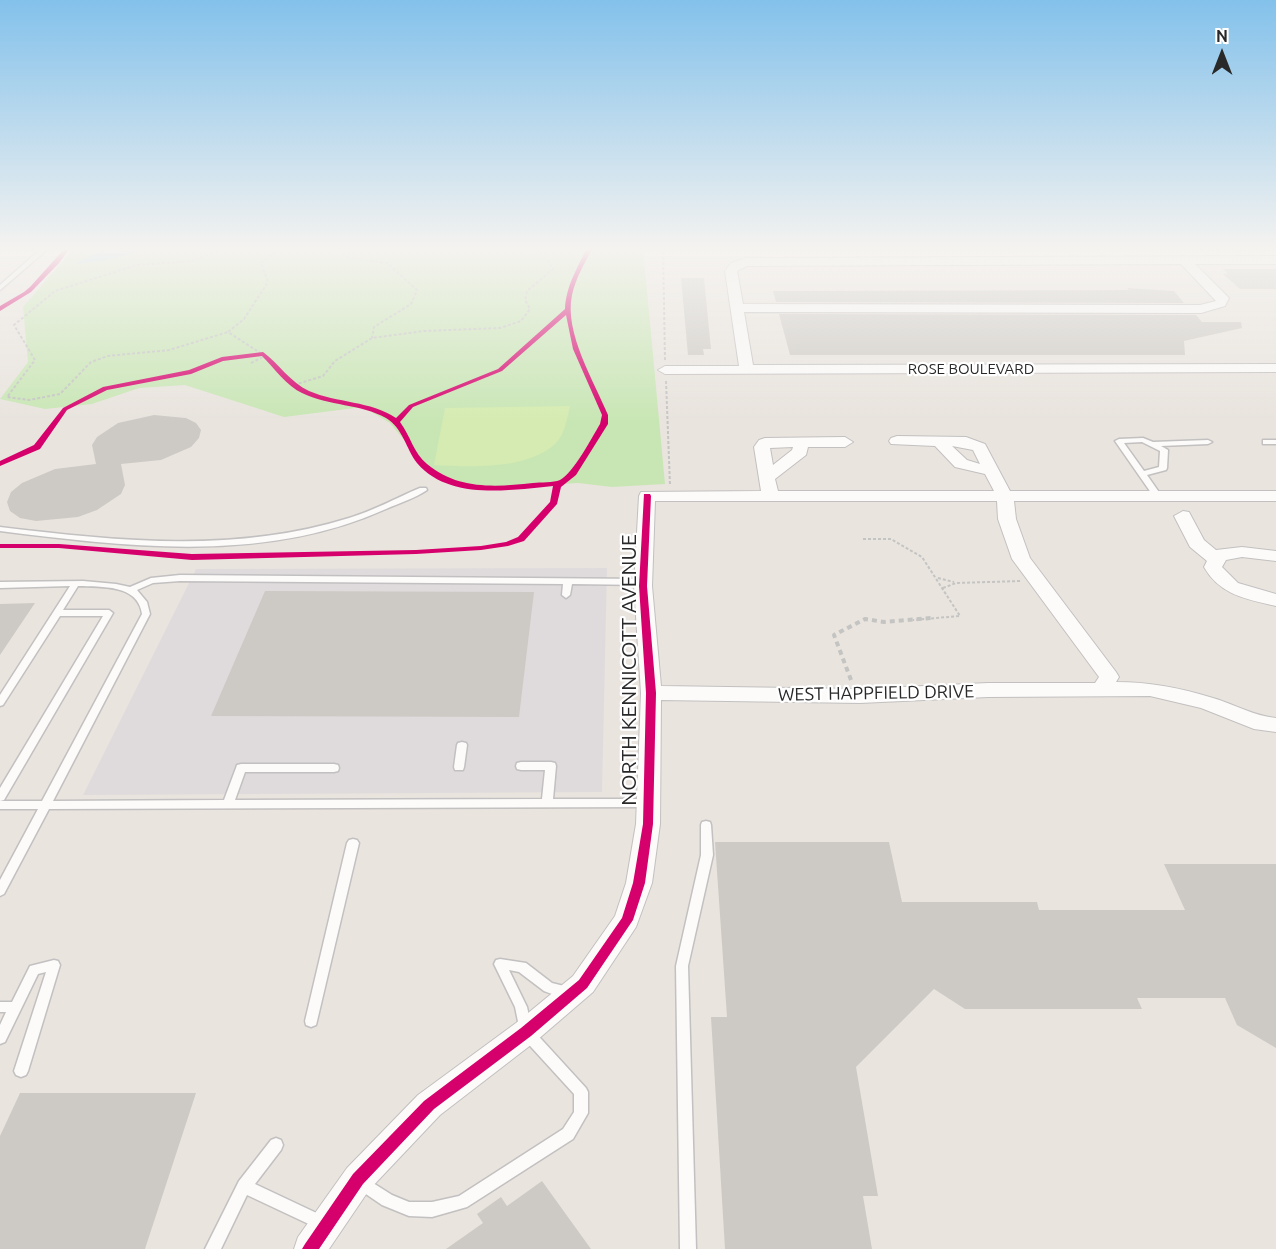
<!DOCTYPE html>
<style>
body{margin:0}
#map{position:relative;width:1276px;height:1249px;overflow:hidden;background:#e9e4de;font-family:Ubuntu,sans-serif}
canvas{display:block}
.north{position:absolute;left:1192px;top:24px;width:60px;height:60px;-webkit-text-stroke:4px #fff;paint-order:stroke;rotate:0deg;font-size:16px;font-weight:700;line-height:24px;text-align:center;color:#292929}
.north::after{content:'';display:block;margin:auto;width:21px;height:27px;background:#292929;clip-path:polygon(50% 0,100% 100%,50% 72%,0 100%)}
</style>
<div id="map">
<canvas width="1276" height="1249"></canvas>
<div class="north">N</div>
</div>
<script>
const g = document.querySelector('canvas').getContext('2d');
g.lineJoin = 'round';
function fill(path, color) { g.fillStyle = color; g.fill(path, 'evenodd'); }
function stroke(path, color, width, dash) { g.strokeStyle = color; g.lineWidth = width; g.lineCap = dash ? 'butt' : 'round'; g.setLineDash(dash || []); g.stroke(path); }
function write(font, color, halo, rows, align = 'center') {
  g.font = font + ' Ubuntu,sans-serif'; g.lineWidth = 4.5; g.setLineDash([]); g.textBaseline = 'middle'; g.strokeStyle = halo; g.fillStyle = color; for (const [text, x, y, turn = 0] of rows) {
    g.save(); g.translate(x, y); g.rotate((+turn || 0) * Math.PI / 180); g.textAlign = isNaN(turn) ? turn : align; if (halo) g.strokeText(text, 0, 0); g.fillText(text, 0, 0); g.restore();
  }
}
fill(new Path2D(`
 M607,568L602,792L83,795L196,569Z`), '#dfdbdd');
fill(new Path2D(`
 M75,247H643L665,484L612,487L578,483L488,488L452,482L432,474L390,423L363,407L284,417L185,385L139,388L92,404L45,409L0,399L28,362L23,307Z`), '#c8e6b4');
fill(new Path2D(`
 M570,406C567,418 565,435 555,444C527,470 469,467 434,465L445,408Z`), '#d5ebb1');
fill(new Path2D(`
 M108,247H159L107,260L75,264Z`), '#8bd5f0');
fill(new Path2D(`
 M1223,269H1276V289H1240L1223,274H1228Z
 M681,278H704L711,349H703L704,355H688Z
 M1127,288L1174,291L1184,303L776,302L773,291L1129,290Z
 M779,314L1196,315L1202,322H1241L1242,328L1184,341L1185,355H790Z
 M154,415L186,418L196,423L201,430L199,438L191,447L161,460L121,464L125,485L121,494L97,510L78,517L36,521L20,518L10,511L7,502L11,492L22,483L55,469L96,464L92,445L97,437L118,423Z
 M265,591L534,592L519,717L211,716Z
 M35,603L0,655V604Z
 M715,842H889L902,902H1037L1039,910H1185L1164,864H1276V1048L1237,1025L1225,998H1137L1142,1009H965L934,989L856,1067L878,1196H863L872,1249H725L711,1017H727Z
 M20,1093H196L145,1249H0V1136Z
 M542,1181L591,1249H446L483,1223L477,1214L501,1197L507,1206Z`), '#cdcac5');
const lane = new Path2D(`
 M24,247L49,248L0,290V285L41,249Z
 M1143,438L1153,442L1208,440L1212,442L1208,444L1161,446L1168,450L1167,468L1166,470L1147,475L1161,495L1157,497H1154L1115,441L1119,439ZM1142,442L1160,451L1159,467L1144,471L1124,443Z
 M1263,440H1276V444H1263Z
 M420,488H426L427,490C416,498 399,503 386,509C264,564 128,547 0,531V527C118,541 233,554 349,518C373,511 396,498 420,488Z
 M180,575L644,579L648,582L644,585L572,584L570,595L566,598L562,595L563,584L180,581L153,583L137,590L147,602L150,614L53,801L224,800L236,768L237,765L241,764H334L338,765L339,768L338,771L334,772H245L235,800L542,799L545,770H521L517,769L516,766L517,763L521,762H551L555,763L556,766L553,799H648L652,800L653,803L652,806L648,807L49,809L4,894L0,896V880L38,809H0V801H42L142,614C138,584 101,587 78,586L63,610H109L113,613L4,800L0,801V788L103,616H60L3,705L0,706V695L70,586L0,588V582L83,581L116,584L130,587L151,578Z
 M462,742L466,743L467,745L464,767L463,770H455L454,767L457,745L458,743Z
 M706,821L710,822L711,825L713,855L688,966L696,1249H680L676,966L701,855V825L702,822Z
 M353,839L357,840L359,843L317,1021L316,1025L311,1027L306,1025L305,1021L347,843L349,840Z
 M500,959L526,963L552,983L572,988L574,992L572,996C564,999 552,994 544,991L519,972L509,970L527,1007L532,1029L586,1088L588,1092V1113L573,1139L467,1207L432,1217L409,1216L382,1205L357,1188L355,1183L357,1178L362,1176L392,1195L409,1202H432L459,1196L563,1129L574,1112V1094L521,1036L515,1007L494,964L496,960Z
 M54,960L58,961L60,965L28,1071L26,1075L21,1077L16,1075L14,1071L46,972L38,974L5,1042L0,1044V1025L6,1012H0V1002H12L30,966Z
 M276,1138L281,1140L283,1145L281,1150L255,1184L325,1217L327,1222L325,1227L320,1229L315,1227L247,1195L221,1249H205L239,1181L271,1140Z`);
const street = new Path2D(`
 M1276,256V264H1195L1229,298L1225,306L1201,313L744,312L753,365L1276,364V372L665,374L658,370L665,366H739L725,271L731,263L746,258ZM1181,264L1216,301L1200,305L743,304L737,271L747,266Z
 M897,436L966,437L985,444L1010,491H1276V501H1014L1016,519L1030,558L1116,672L1119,677L1116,682C1150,682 1181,688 1213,698C1234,704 1254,716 1276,718V732L1254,729L1201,708L1150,696L988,697L860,703L661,700L660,824L652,883L636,927L593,992L536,1041L440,1115L369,1190L329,1249H294L298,1237L347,1168L418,1095L516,1023L573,976L615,916L626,883L636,824L641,693L634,586L639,496L641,492L761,491L754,447L759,440L765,438L845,437L853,442L845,447H808L806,455L775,479L778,491H994L985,474L955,467L935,446L891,444L889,441L891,438ZM952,446L973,450L980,464L967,460ZM793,447L792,450L773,465L770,448ZM655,501H997L998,519L1012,559L1099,677L1095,683H988L860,689L661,686L652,586Z
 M1183,511L1189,512L1204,540L1216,550L1242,547L1276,551V561L1242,557L1226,560L1222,567L1238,583L1276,594V606C1246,599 1220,595 1204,567L1207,561L1190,547L1174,516Z`);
stroke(lane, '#c2c0c0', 3);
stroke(street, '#c2c0c0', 2);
stroke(new Path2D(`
 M227,247L193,261L137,265L55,291L14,325L35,360L7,397L29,400L60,394L91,362L108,356L169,350L228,332
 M334,247L349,258L387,263L417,290L411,304L374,327L372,338
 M663,247L665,360
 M251,363L265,356L228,332L244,319L268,282L261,263L281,247
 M666,381L670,485
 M294,385L323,376L335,361L372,338L424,331L500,328L521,321L530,309L525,300L527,291L553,269L548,261L526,247
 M863,539H891L922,557L960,616L913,620
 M938,578L954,582
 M943,588L956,583L1021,581
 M864,620H869`), '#c4c4c3', 2, [3, 2]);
stroke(new Path2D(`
 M851,680L834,635L865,619L884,622L932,618`), '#c4c4c3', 4, [5, 4]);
fill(lane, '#fcfbfa');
fill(street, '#fcfbfa');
fill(new Path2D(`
 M66,247H71L59,263L31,292L0,311V306L24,292L30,287Z
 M587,247H593C585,263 576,277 572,295C564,333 594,381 608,415V424L576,475L561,487L557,504L524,541L508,546L481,550L416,554L192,560L59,548H0V544H59L192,554L416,550L481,546L506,542L518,537L550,502L553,486C511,490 449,501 417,463C406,449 403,428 386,418C361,404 329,406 302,393C287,386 274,368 262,356L223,361L191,374L107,390L67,410L40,449L0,466V461L34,445L63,408L103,387L189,370L222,357L263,352C278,363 291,383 309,391C337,403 371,401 396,418L409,405L498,369L565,309C566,285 578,268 587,247ZM566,315L573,349L602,415L600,424C591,439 574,472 560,480C553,483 541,482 533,483C496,487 458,490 427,464C414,454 410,435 400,422L413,407L502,371Z
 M644,494H650L651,496L647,586L656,693L653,824L645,883L633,920L587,988L531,1036L434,1109L363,1184L319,1249H302L305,1244L353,1174L424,1101L521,1028L579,980L622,918L633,883L643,824L646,693L639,586Z`), '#d6006c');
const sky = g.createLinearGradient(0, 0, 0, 422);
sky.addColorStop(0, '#83c1eb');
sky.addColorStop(0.59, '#f5f3f0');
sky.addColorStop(1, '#f5f3f000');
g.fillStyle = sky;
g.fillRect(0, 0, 1276, 422);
write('15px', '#292929', '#fff', [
 ["ROSE BOULEVARD",971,369]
]);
write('18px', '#292929', '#fff', [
 ["WEST HAPPFIELD DRIVE",876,693,-1]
]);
write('21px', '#292929', '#fff', [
 ["NORTH KENNICOTT AVENUE",629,670,-90]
]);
</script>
